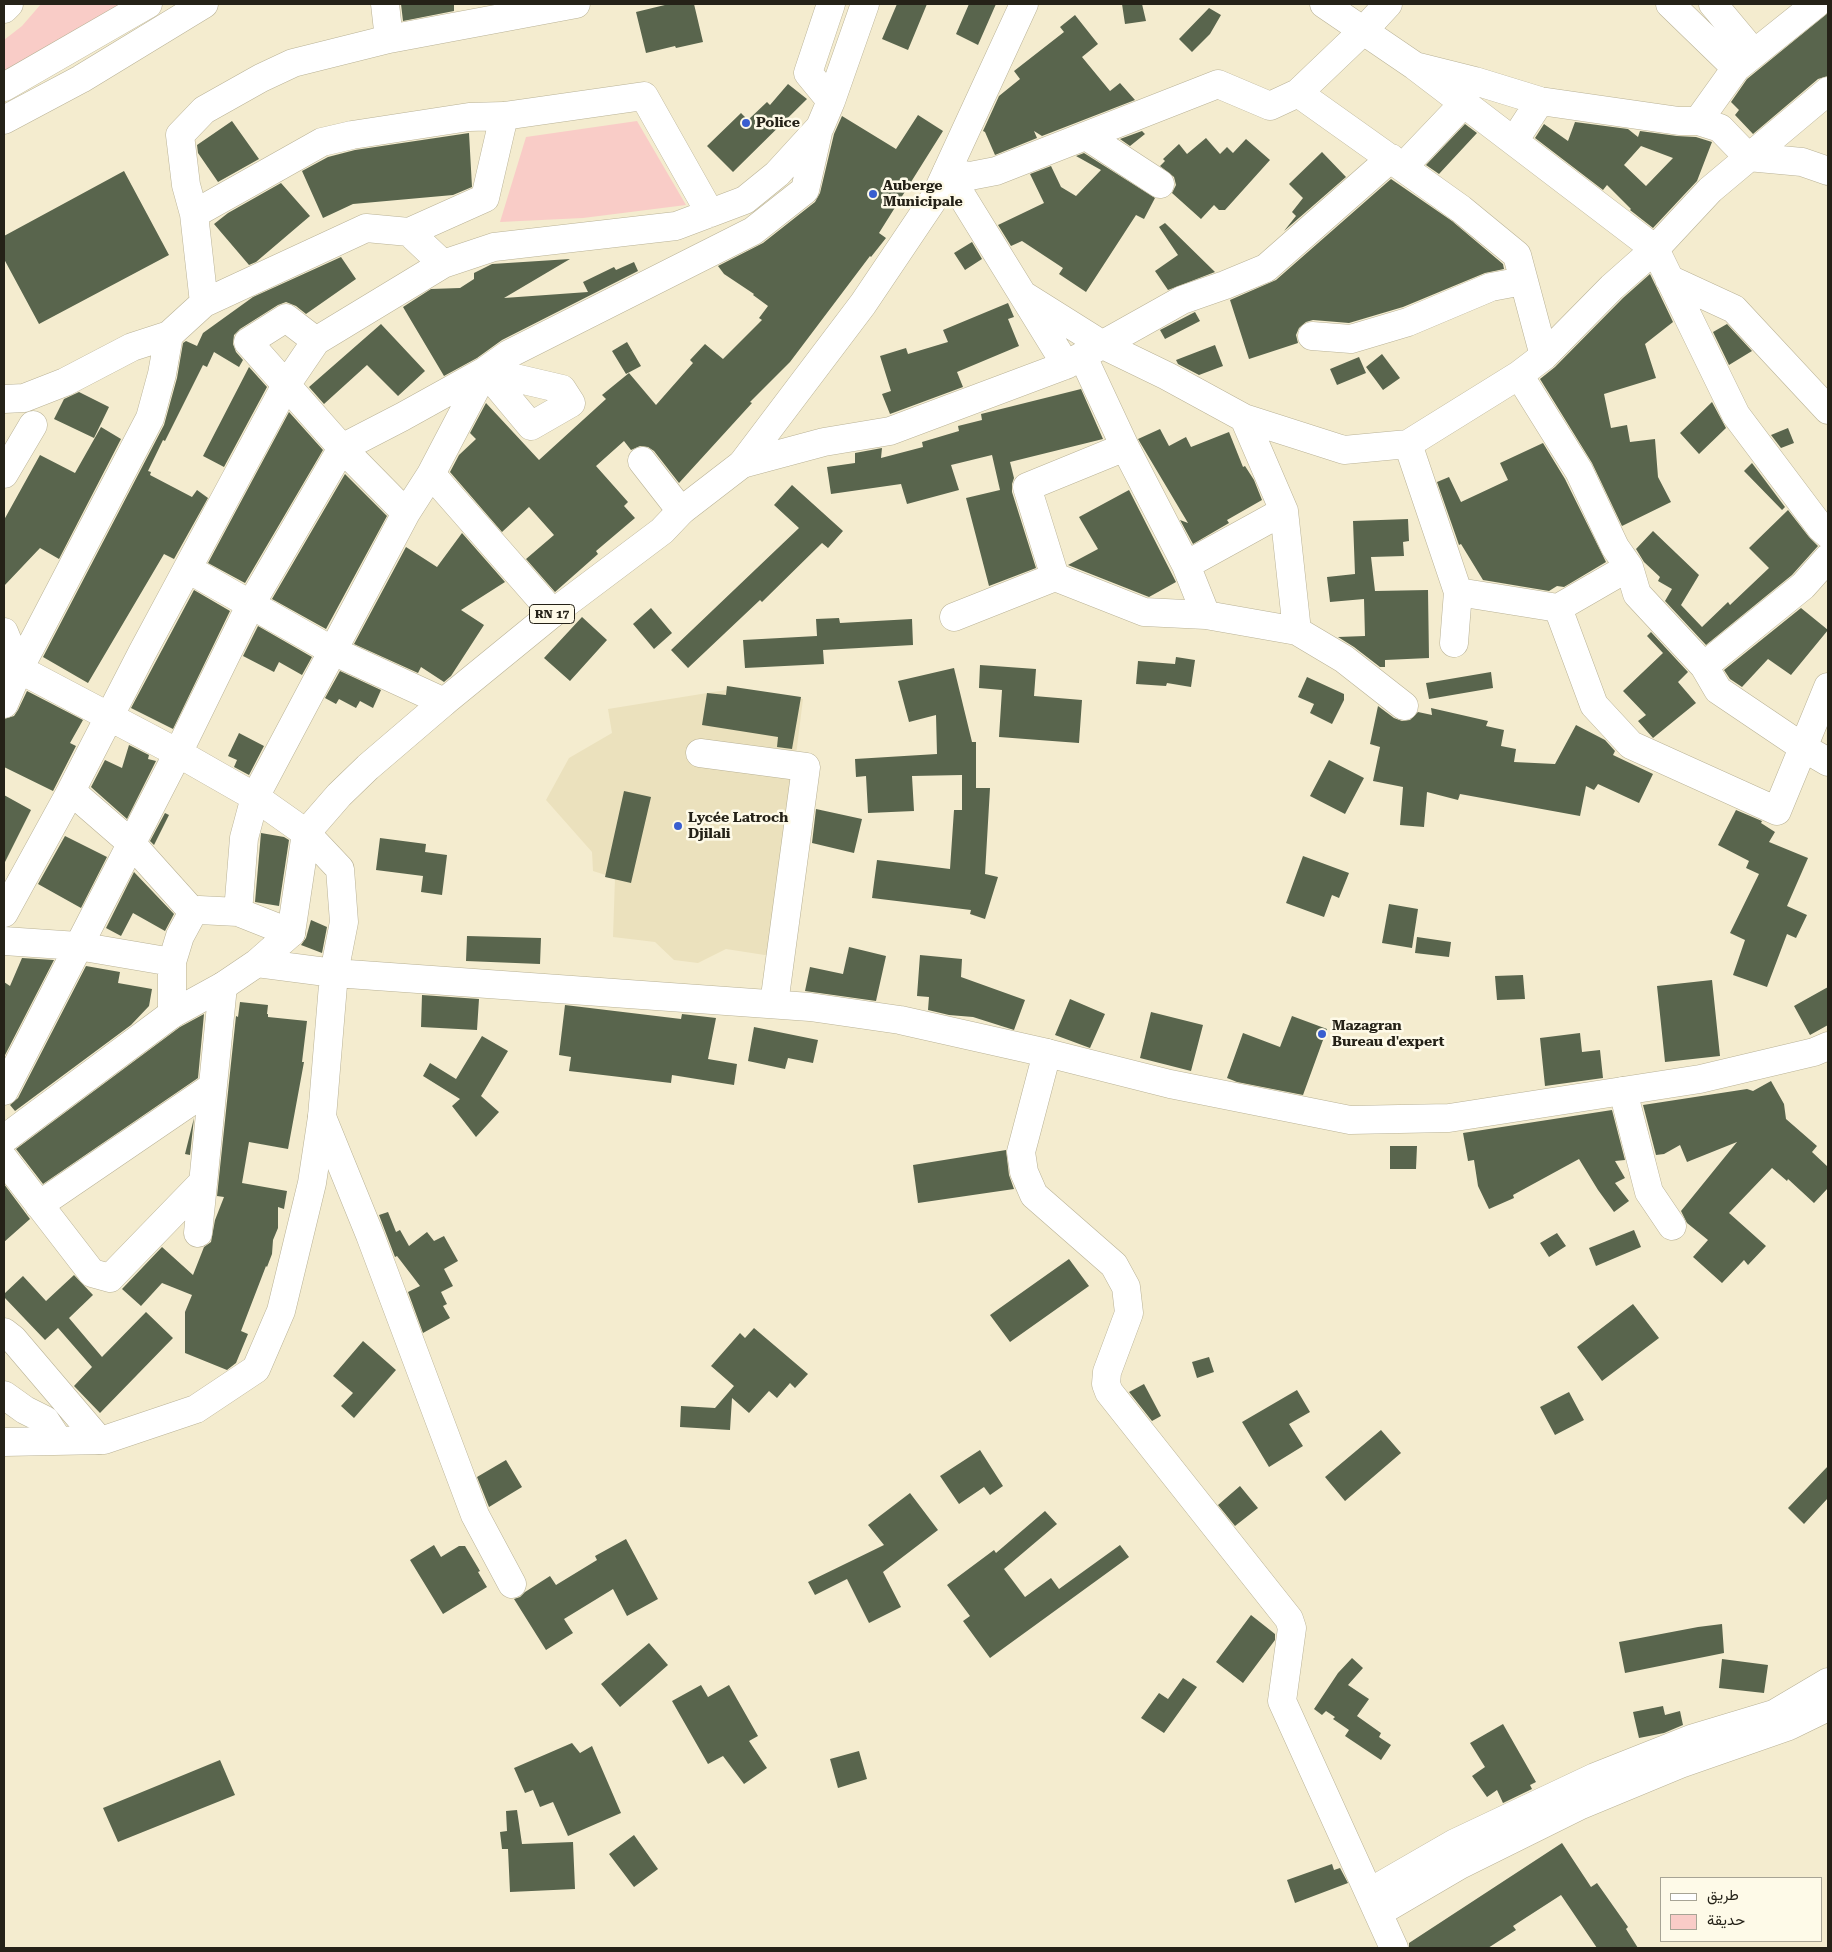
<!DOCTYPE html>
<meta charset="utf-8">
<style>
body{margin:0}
#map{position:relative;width:1832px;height:1952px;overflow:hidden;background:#f4eccf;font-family:"Roboto Serif",Vazirmatn,serif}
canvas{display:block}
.frame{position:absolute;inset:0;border:5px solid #252218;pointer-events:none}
.legend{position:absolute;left:1660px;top:1877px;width:162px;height:65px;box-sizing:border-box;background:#fefae8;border:1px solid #a7a495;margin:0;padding:6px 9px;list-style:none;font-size:15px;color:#252218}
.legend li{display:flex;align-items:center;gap:10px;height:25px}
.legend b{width:25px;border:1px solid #a7a495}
</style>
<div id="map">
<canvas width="1832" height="1952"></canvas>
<div class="frame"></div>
<ul class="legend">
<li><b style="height:6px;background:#fff"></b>طريق</li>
<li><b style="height:14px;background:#f9ccc7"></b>حديقة</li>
</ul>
</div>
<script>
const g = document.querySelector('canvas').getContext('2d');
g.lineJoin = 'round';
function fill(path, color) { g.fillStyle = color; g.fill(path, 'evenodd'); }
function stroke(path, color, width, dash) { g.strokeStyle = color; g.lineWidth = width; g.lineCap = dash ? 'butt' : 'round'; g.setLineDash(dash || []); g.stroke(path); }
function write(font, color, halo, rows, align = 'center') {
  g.font = font + ' "Roboto Serif",serif'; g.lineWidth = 5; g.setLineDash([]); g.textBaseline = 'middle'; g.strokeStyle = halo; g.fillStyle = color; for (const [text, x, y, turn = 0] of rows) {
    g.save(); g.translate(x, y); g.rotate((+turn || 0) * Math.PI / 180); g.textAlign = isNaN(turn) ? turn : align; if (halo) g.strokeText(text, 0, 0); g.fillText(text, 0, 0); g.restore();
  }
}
fill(new Path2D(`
 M726,690L803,699L771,956L726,949L698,963L674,960L655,942L613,937L615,878L593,871L592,852L546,800L569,758L612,733L608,709Z`), '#ebe1bd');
fill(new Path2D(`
 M41,4H123L4,74V40L22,26Z
 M637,121L686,205L583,218L500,222L526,137Z`), '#f9ccc7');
fill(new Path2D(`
 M401,4H454V11L403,21Z
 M669,4H694L703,42L676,48L675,46L646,53L636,12Z
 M897,4H927L908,50L882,39Z
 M969,4H996L978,45L956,34Z
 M1122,4H1142L1146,21L1125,24Z
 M1209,8L1221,15L1210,34L1192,52L1179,39Z
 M1828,13V76L1818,79L1753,134L1735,115L1739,110L1731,102L1747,79Z
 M1075,15L1098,44L1082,57L1110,91L1120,83L1135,100L1042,136L1034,131L1037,138L995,155L985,132L983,131L999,96L1020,79L1014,71L1064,32L1060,27Z
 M788,84L807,99L733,172L707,146L741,113L748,120L767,102L770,105Z
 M918,115L943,131L879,233L886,238L871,257L870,256L790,362L750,402L752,403L679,483L654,451L648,447L640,446L631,450L624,441L596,466L628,502L624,506L635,518L596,551L598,554L555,592L526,559L554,535L529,507L502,532L450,472L459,455L476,439L470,433L486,403L539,460L606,399L602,395L629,373L656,405L693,363L690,360L705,344L723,359L762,320L759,318L768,306L753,295L754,294L724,274L718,266L763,243L815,202L820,193L834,134L842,116L896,149Z
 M232,121L259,159L218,182L198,153L197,145Z
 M1575,122L1628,129L1638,137L1640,131L1677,136L1696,137L1712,142L1697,181L1653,228L1630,210L1631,209L1607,185L1603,190L1535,138L1544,124L1568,141ZM1641,146L1673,158L1646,186L1624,165Z
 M1465,124L1477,133L1439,174L1426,165Z
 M1142,131L1145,134L1130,146L1120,139Z
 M469,133L472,187L453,195L353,204L323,218L302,171L328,157L355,150Z
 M1206,138L1220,154L1227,147L1233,153L1246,139L1270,160L1225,210H1219L1214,205L1201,219L1172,193L1176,185L1174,177L1160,166L1165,161L1163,159L1179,144L1187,154Z
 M1322,152L1346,177L1284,231L1296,216L1292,212L1303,198L1289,184Z
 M1084,153L1155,198L1144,219L1136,215L1086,292L1059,274L1063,268L1022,241L1011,246L998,225L1044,203L1030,174L1051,166L1061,187L1076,196L1101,170L1076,156Z
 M124,171L169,255L39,324L4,259V236Z
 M1391,179L1452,221L1503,264L1504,269L1485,273L1403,307L1349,323L1313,320L1306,322L1299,328L1296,335L1298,343L1249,359L1230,300L1276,280Z
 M281,183L310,216L256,262L249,265L214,224L228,213Z
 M1165,223L1215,272L1168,290L1155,271L1178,255L1159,227Z
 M972,242L982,259L965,270L954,253Z
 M341,257L356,279L306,314L296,306L286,302L278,305L240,329L234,335L233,344L236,352L243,360L239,367L214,352L207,367L203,365L165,441L163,440L148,471L151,472L150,475L192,497L197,490L208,498L174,559L164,554L88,683L43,657L164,425L177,378L183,343L186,341L197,346L203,333L253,297Z
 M570,259L504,298L588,292L583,282L614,267L616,270L634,262L638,271L502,340L477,358L444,376L403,307L431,289L460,288L474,279V273L492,264Z
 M1650,274L1673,322L1645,344L1656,378L1604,394L1611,428L1627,425L1630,442L1655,439L1658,477L1671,502L1622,526L1592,463L1540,379L1555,367L1623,298Z
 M1008,303L1014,317L1008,319L1019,346L957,372L963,387L890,414L882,394L891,391L880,356L906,348L908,354L948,342L943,330Z
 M1195,312L1200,321L1165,339L1160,330Z
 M381,324L425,371L398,396L367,365L324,404L309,387Z
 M1727,324L1752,351L1729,365L1713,332Z
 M627,342L641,366L626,374L612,351Z
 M1215,345L1223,366L1199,375L1178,364L1176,360Z
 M1382,354L1400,378L1383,390L1366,367Z
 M1359,357L1366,373L1337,385L1330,369Z
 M249,367L267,387L224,467L203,456Z
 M1081,389L1103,439L1010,462L1014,478L1012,484V492L1036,568L989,586L966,498L1000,490L992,455L951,465L959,490L907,504L901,484L831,494L827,467L855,463V453L882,448L881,458L923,447L922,442L959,431L958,426L982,420L981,414Z
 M79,392L109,407L94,438L54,419L64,399Z
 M1712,402L1726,428L1699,454L1680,433Z
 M289,412L323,450L245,583L208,563Z
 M101,427L121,439L59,559L40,548L4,586V520L40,455L75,473Z
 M1788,428L1794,443L1781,448L1771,435Z
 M1160,429L1169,446L1186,437L1191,447L1229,432L1243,467L1245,466L1254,480L1262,500L1227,520L1229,523L1193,544L1180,520L1188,523L1138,439Z
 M1543,443L1565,479L1606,562L1564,587L1557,586L1549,591L1483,580L1461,544L1459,545L1437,482L1449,477L1461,502L1508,480L1500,463Z
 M1752,463L1785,507L1782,510L1744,471Z
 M345,474L387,516L326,629L272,599Z
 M792,485L843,531L828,548L822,543L762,602L760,600L688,668L671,650L799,528L774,505Z
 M1129,490L1176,582L1149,597L1068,565L1098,549L1079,517Z
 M1788,510L1809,537L1818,546L1792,575L1706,645L1665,601L1672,589L1658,581L1660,577L1644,562L1636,549L1653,531L1699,575L1681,605L1702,627L1728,602L1730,605L1769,568L1749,548Z
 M1408,519L1409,541L1403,542L1404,556L1371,557L1375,591L1428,590L1429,658L1385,660V667H1380L1354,647L1338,637L1365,636L1364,599L1330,602L1327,577L1355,574L1353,521Z
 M462,533L505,582L461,610L484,625L451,676L444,682L421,667L418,673L354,644L406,547L437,567Z
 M194,590L230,611L173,729L131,708Z
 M651,608L672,633L654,649L633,624Z
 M1801,608L1828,630L1791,675L1768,659L1742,687L1730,679L1724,670Z
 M582,617L607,640L570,681L544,658Z
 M839,618L840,623L912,619L913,645L823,650L824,664L745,668L743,640L817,636L816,619Z
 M258,626L312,657L302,675L279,662L274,672L243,656Z
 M1651,632L1688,672L1678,682L1696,703L1653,738L1638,721L1646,715L1623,691L1663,653L1647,636Z
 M1176,657L1195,660L1191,687L1167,683L1166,686L1136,684L1138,661L1175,664Z
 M980,665L1036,669L1034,696L1082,700L1079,743L999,737L1002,690L979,688Z
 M954,668L972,742H976V788H990L985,874L998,877L985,919L970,914L971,910L872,898L877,860L950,869L954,810H962V775L912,776L914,811L868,813L866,776L856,777L855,759L937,754L936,715L909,722L898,681Z
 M340,671L381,690L373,708L360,701L356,708L339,699L336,704L325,698Z
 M1491,672L1493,688L1429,699L1426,683Z
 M1307,677L1344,694V700L1332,724L1310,713L1314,704L1298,697Z
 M727,686L801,697L792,749L777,747L778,737L702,725L707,693L726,695Z
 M27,691L83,720L70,743L76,746L53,791L4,767V719L14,716L18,710Z
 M1378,706L1394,718L1402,721L1410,720L1418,712L1432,715L1431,708L1488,721L1486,726L1504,730L1501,746L1516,749L1514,762L1555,764L1576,725L1605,740L1615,751L1613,755L1653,774L1639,803L1598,784L1594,790L1586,786L1580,816L1460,794L1458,800L1427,792L1424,827L1400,825L1403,787L1373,781L1380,747L1370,744Z
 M239,733L264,746L249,775L234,767L237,760L228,756Z
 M129,745L149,755L148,759L156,761L127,819L91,787L105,760L122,768Z
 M1329,760L1364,778L1345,814L1310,796Z
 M624,791L651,797L631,883L605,877Z
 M4,795L31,810L4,864Z
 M816,809L862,819L854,853L812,843Z
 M1736,810L1762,821L1761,823L1775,832L1769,842L1808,858L1787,906L1807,915L1796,938L1787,934L1767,987L1733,975L1745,940L1730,933L1759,874L1746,868L1749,861L1718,845Z
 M165,813L169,815L154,845L150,841Z
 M261,833L284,837L289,840L279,906L255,902Z
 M65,836L107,857L81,908L38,884Z
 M380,838L426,844L425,852L447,855L442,895L421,892L423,876L376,870Z
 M1303,856L1349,873L1339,898L1332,895L1324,917L1286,903Z
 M134,872L174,914L165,931L133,913L121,936L106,928Z
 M1389,904L1418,909L1412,948L1382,943Z
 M311,920L327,927L322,953L301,945L306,938Z
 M467,936L541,938L540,964L466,961Z
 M1417,937L1451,942L1449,957L1415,953Z
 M849,947L886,956L876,1001L805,991L810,967L843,974Z
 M920,955L962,959L961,977L1025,1000L1014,1030L973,1017L949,1015L928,1010L929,997L917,996Z
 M22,958L54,960L4,1057V982L10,986Z
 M86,966L120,972L118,983L152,989L149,1006L131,1025L15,1111L10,1105L18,1098Z
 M1523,975L1525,999L1497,1000L1495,976Z
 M1712,980L1720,1056L1665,1062L1657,986Z
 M1828,987V1025L1810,1035L1794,1006Z
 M422,995L479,999L477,1030L421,1027Z
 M1070,999L1105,1014L1090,1048L1055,1035Z
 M240,1002L268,1005L267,1014H268V1017L307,1021L302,1062H304L288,1149L249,1142L242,1183L287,1191L284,1209L278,1207V1228L273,1240L272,1254L267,1267L266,1266L241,1331L248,1334L236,1363L227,1370L185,1353V1312L192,1295L162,1283L141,1306L122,1289L162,1247L193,1275L204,1247L211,1242L215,1220L224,1197L217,1196L236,1016L238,1017Z
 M565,1005L681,1019L682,1014L716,1018L708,1059L737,1064L734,1085L672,1075L671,1083L569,1071L571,1057L559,1055Z
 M1151,1012L1203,1025L1191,1071L1140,1058Z
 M204,1014L198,1078L43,1184L16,1149L180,1027Z
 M1292,1016L1327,1029L1303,1095L1237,1082L1227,1078L1243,1033L1280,1047Z
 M754,1027L818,1040L813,1063L788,1058L785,1069L748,1061Z
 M1580,1033L1582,1052L1600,1050L1603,1078L1545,1086L1540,1038Z
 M482,1036L508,1051L481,1096L499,1112L476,1137L452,1106L460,1099L423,1076L430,1063L456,1079Z
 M1771,1081L1784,1104L1786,1119L1817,1146L1812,1152L1828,1167V1188L1814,1203L1788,1179L1787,1181L1772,1168L1729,1213L1766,1246L1748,1265L1744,1260L1722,1283L1693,1257L1708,1240L1687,1223L1681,1211L1737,1142L1687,1162L1680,1145L1664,1154L1656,1155L1643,1105L1747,1089L1753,1091Z
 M1612,1110L1625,1160L1615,1161L1625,1178L1615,1183L1629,1201L1614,1212L1598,1190L1579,1159L1513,1195L1514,1198L1489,1209L1478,1186L1474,1160L1468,1161L1463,1133Z
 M194,1118L190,1155L185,1154Z
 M1390,1146H1417L1416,1169H1390Z
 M1006,1150L1009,1175L1014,1189L918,1203L913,1165Z
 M4,1184L30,1219L4,1242Z
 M388,1212L396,1232L400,1230L409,1246L427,1232L434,1241L444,1236L458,1261L444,1269L453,1286L441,1292L447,1304L443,1306L450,1318L423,1333L408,1292L420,1286L397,1256L395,1257L379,1215Z
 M1634,1230L1641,1247L1596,1266L1589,1248Z
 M1557,1233L1566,1246L1549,1257L1540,1243Z
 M1069,1259L1089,1286L1010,1342L990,1315Z
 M74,1275L93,1295L69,1318L102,1357L146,1312L173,1338L100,1413L74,1386L92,1367L58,1328L45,1340L4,1297V1294L23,1276L46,1301Z
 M1633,1304L1659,1338L1602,1381L1577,1347Z
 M754,1328L808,1374L795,1388L790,1383L777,1398L769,1391L749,1413L732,1398L730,1430L680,1427L681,1406L715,1408L734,1386L711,1366L740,1333L745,1338Z
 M363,1341L396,1370L354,1418L341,1406L353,1393L333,1376Z
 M1209,1357L1214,1372L1197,1378L1192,1362Z
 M1144,1384L1161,1416L1152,1421L1129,1392Z
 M1297,1390L1310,1412L1289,1424L1303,1446L1269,1467L1242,1422Z
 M1569,1392L1584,1420L1555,1435L1540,1407Z
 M1381,1430L1401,1453L1345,1501L1325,1477Z
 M980,1450L1003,1486L990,1495L984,1487L959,1504L940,1476Z
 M506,1460L522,1487L489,1507L477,1477Z
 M1828,1466V1498L1804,1524L1788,1508Z
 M1240,1486L1258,1508L1235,1526L1218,1505Z
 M910,1493L938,1530L883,1572L901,1607L869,1623L847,1579L815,1595L808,1582L884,1545L868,1525Z
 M1045,1511L1057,1524L1004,1569L1025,1597L1051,1578L1059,1589L1120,1545L1129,1557L990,1658L963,1621L970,1616L947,1585L994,1550L996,1553Z
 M626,1539L658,1599L627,1616L613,1589L564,1619L573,1633L546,1650L514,1599L520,1597L525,1592L550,1576L556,1585L597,1560L595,1556Z
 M434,1545L441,1557L459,1546H465L480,1571L478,1572L487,1587L443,1614L410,1560Z
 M1251,1615L1275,1634V1640L1243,1683L1216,1662Z
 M1722,1624L1724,1653L1625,1673L1619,1642L1698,1627Z
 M649,1643L668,1665L620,1707L601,1684Z
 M1352,1658L1363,1668L1348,1685L1369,1699L1357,1716L1381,1733L1379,1737L1391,1745L1381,1760L1345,1736L1349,1730L1333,1719L1335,1717L1326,1711L1322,1715L1314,1709L1338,1673Z
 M1722,1659L1768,1665L1764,1693L1719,1688Z
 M1183,1678L1197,1687L1164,1733L1141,1718L1159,1693L1168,1699Z
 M701,1685L708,1697L729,1685L758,1736L749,1741L767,1768L744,1784L723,1756L708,1764L672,1701Z
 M1663,1706L1665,1715L1680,1711L1683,1725L1664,1733L1639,1738L1633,1712Z
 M1503,1724L1536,1782L1530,1785L1532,1789L1503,1803L1497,1790L1487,1797L1472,1776L1485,1767L1470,1743Z
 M572,1743L580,1753L592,1746L621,1813L568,1836L553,1802L540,1807L533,1790L525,1793L514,1768Z
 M859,1751L867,1779L838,1788L830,1759Z
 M220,1760L235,1795L118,1842L103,1808Z
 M517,1810L522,1844L573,1842L575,1889L510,1892L508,1849H502L500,1832L507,1831L506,1811Z
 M634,1835L658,1869L634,1887L609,1854Z
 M1562,1843L1591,1887L1597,1883L1628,1927L1626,1929L1638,1948H1597L1561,1895L1513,1926L1516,1930L1488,1948H1409V1943Z
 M1332,1864L1334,1870L1340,1868L1348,1883L1295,1903L1287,1880Z`), '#59654d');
const minor = new Path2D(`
 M385,4L389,39
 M831,4L808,73L831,101
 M1324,4L1415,66L1475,81L1540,101L1679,121H1698L1720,128L1748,157L1765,148
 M1670,4L1736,68
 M1713,4L1754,53
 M4,9L9,4
 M1415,66L1655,249L1736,415L1821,528L1828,534
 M4,87L148,4
 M1298,93L1461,209L1517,255L1544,356
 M4,120L81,79L204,4
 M1698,121L1736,68L1816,4
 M1088,137L1160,184
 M1514,141L1540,101
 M1748,157L1802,162L1828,171
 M1403,167L1464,103
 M947,172L1066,365L1182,300L1225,285L1266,268L1391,158
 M947,172L970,176L996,171L1218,84L1270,106L1298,93L1364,30L1388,4
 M194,214L322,142L352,135L469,117L504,116L644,96L710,213
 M409,232L485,198L504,116
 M1669,279L1734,309L1828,410
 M1025,296L1103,345L1167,376L1244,418L1344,450L1408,444L1519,375L1544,356L1612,287L1655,249L1710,190L1828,91
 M204,303L194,214L186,185L180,135L204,110L261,78L293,63L389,39L576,4
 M1312,336L1351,339L1408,322L1491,287L1523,281
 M316,341L286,318L248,342L342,448L406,513
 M1083,357L1125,447L1186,565L1206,615L1297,631L1344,659L1404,706
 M485,371L562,389L571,403L531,426Z
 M1519,375L1579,471L1615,547L1629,567L1637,594L1704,666L1718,690L1804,748L1828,762
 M4,399L24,398L65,382L132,347L169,335L204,303L366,228L409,232L443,264
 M1408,444L1458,592L1558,608L1629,567
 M1125,447L1027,487L1055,577L1144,612L1206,615
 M642,461L681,511
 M742,464L824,442L890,431L1066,365
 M4,474L33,425
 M431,474L553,613
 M1284,511L1297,631
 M1186,565L1284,511L1244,418
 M188,569L333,651L444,702
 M1558,608L1594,705L1631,745L1777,811L1828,687
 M954,617L1055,577
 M4,632L19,669L178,753L255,797L306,833
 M1454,643L1458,592
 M1704,666L1803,586L1828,558
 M4,704L19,669L150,418L162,374L169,335
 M700,753L806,767L774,1004
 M71,791L131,843L193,912
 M238,912L244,838L255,797L406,513L431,474L485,371
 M4,913L71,791L142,653L286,385L316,341L443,264L494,247L676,226L745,200L777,174L820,127L831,101L865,4
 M4,941L78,946L172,962
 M172,1014V962L180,936L193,912L199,910L238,912L291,933
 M1047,1053L1021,1152L1024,1172L1034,1195L1114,1265L1126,1287L1129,1313L1107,1372L1106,1384L1109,1392L1289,1619L1292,1628L1282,1701L1394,1948
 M4,1091L178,753L251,604L342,448L402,417L485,371L509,354L753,231L805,190L819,128
 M1623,1091L1649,1192L1672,1226
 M322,1117L370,1235L475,1515L512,1584
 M4,1159L92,1273L110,1278L203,1182
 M39,1205L212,1087
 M198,1233L223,986
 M4,1332L13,1339L99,1440
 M4,1395L25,1410L45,1420L58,1440
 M1370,1892L1455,1843L1595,1777L1691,1739L1774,1714L1828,1682
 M1378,1913L1460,1865L1581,1805L1680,1764L1789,1726L1828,1707`);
const major = new Path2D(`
 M257,963L334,973L810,1007L900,1020L1047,1053L1170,1084L1350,1120L1449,1118L1700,1079L1814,1052L1828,1046
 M4,1139L172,1014L223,986L257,963L291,933L306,833L339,795L368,767L444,702L553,613L662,531L681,511L742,464L863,304L935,197L1024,4
 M4,1442L104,1440L196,1409L256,1369L281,1311L312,1183L322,1117L334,973L344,922L340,869L306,833`);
stroke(minor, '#b9b296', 29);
stroke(major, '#b9b296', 29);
stroke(minor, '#fff', 28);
stroke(major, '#fff', 28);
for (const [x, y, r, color] of [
 [746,123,5,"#395ecf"],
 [873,194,5,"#395ecf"],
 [678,826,5,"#395ecf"],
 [1322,1034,5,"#395ecf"]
]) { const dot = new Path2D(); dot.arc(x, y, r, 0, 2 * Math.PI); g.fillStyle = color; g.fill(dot); stroke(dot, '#fefae8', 2); }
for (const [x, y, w] of [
 [552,614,45]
]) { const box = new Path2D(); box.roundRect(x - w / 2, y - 9.5, w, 19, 4); g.fillStyle = '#fefae8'; g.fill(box); stroke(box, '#252218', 1); }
write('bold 12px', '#252218', null, [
 ["RN 17",552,614]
]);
write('bold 14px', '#252218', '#fefae8', [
 ["Police",756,123],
 ["Auberge",883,186],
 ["Municipale",883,202],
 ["Lycée Latroch",688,818],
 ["Djilali",688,834],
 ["Mazagran",1332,1026],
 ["Bureau d'expert",1332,1042]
], 'left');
</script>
